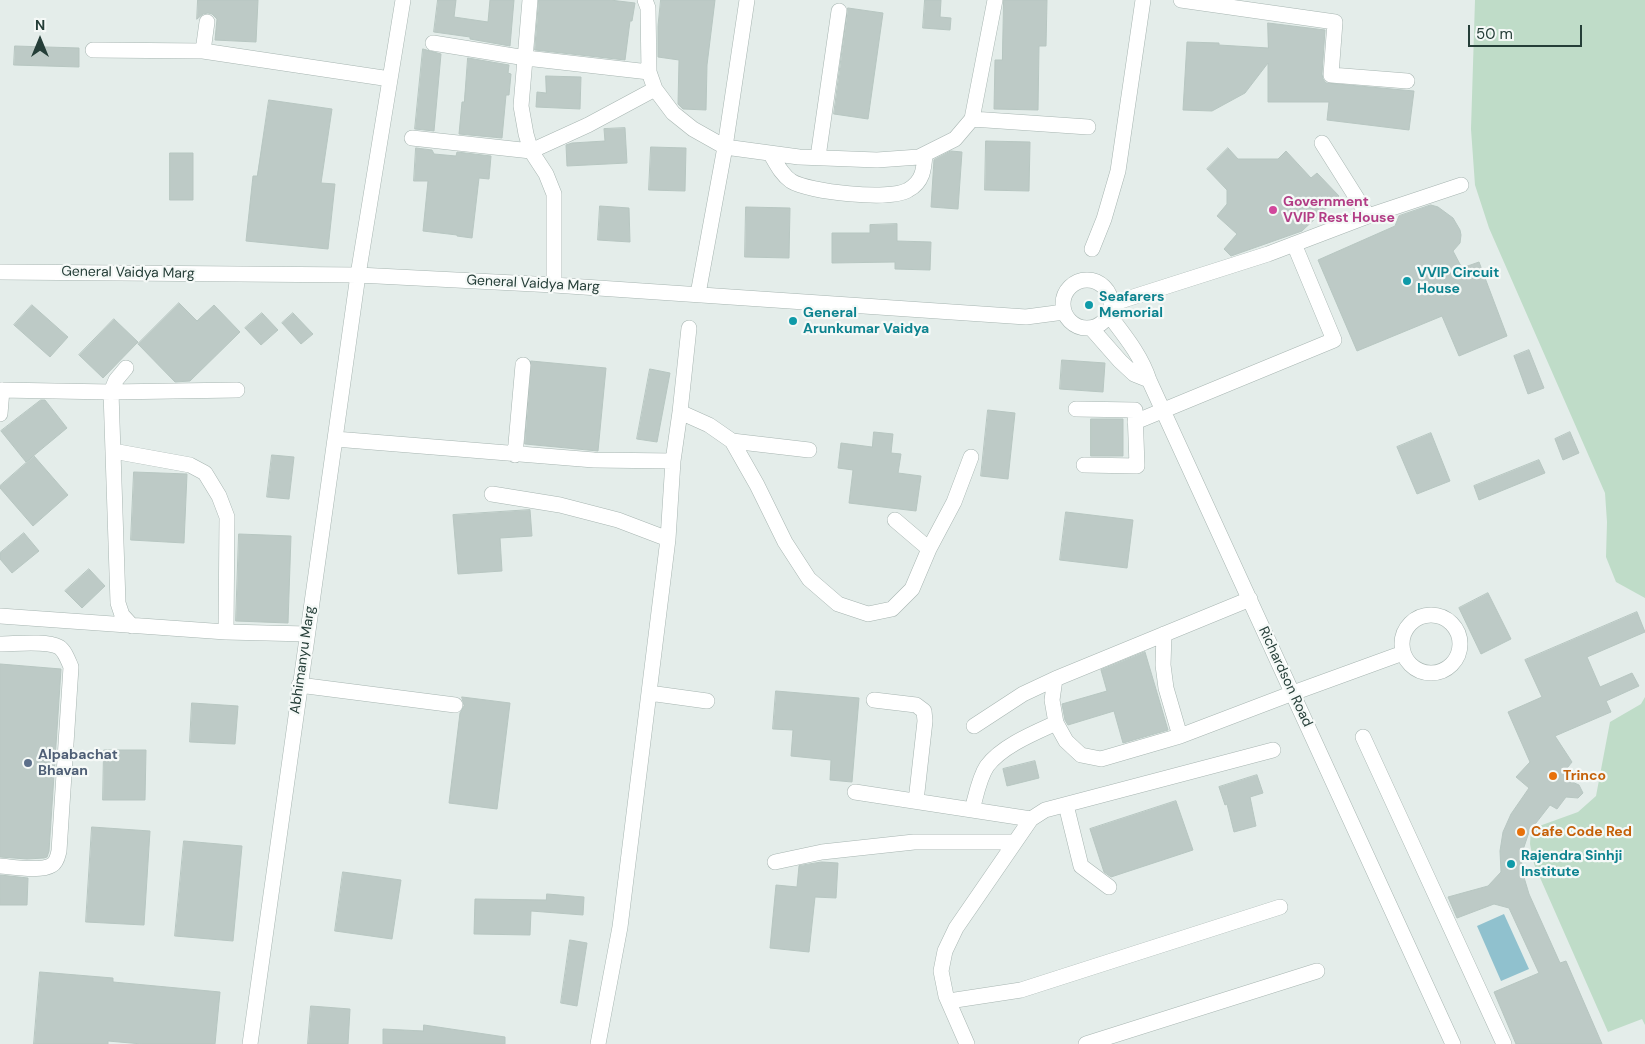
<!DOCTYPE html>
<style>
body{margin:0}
#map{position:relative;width:1645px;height:1044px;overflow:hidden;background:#e4edea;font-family:"DM Sans",sans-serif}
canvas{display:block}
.north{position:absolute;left:15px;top:15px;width:50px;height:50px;-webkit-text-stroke:4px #f5f9f7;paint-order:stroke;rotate:0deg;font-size:14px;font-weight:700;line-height:20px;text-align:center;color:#253e38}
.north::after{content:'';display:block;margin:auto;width:18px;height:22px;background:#253e38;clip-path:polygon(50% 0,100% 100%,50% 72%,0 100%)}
.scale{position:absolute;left:1468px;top:25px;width:114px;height:22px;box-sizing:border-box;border:2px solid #253e38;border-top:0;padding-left:6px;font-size:15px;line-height:18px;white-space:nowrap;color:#253e38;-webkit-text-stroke:4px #f5f9f7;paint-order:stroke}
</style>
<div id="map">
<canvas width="1645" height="1044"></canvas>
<div class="north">N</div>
<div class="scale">50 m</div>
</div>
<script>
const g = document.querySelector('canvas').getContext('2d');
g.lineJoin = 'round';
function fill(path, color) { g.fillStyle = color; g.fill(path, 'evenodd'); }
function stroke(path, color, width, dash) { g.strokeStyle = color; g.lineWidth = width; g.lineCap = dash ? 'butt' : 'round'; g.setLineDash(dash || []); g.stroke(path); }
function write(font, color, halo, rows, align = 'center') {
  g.font = font + ' "DM Sans",sans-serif'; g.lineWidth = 4.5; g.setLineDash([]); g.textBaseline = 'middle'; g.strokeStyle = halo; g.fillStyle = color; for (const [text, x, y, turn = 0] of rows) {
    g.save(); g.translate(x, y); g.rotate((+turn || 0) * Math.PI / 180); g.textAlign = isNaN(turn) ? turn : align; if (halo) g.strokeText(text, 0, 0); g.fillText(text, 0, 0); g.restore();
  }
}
fill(new Path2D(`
 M1475,0H1645V598L1616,582L1606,557L1607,522L1605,493L1489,228L1475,185L1471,129Z
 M1645,697V1025L1642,1019L1608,1032L1534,864L1530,844L1531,829L1578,812L1596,796L1610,722L1641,704Z`), '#bfdcc8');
fill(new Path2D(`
 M1504,914L1529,969L1501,981L1477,926Z`), '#90c1ce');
const building = new Path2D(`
 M198,0H258L256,42L215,40L217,19L212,14L208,13L203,14L197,19Z
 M438,0H456L454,17L488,22L490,0H514L510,46L470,39V37L434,32Z
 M539,0H610L635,3L632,21H630L625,60L535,50Z
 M661,0H715L707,65L706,110L683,109L678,104L679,60L658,57V26Z
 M925,0H941L940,17L951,18L950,30L923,28Z
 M1004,0H1047L1046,46H1039L1038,110L994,109L995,60H1002Z
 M848,8L883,13L868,119L834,114Z
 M1268,23L1325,30L1322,74L1323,79L1326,83L1414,91L1409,130L1327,120L1329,102H1268V63L1245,93L1212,111L1183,110L1187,42L1219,43V45L1268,48Z
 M15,46L79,48V67L14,65Z
 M423,49L441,54L434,131L415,129Z
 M468,58L509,65L508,73L511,74L509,95H506L502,138L459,134L462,102H464Z
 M546,76L581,77L580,109L536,107L537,92L546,93Z
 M269,100L332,109L321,183L335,184L328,249L246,241L253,176H257Z
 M625,128L627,163L567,166L566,145L572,143L605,141L604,129Z
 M986,141L1030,142L1029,191L985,190Z
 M651,147L686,148L685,191L649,190Z
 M416,148L432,150L434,154L456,156L457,152L491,156L489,179L479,178L472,238L457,236V235L423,231L428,181H414Z
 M1228,148L1238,159H1278L1286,151L1311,178L1317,173L1339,196L1302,231L1231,256L1224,249L1237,234L1217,216L1227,204V190L1207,169Z
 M951,151L962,152L958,209L931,207L934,160Z
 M170,153H193V200H170Z
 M1431,205L1438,207L1453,218L1460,230L1461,235L1460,243L1453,251L1462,268L1479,262L1507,336L1459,356L1442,316L1357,351L1318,260L1395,226L1399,216Z
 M600,206L629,208L630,242L598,240Z
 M746,207L790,208L789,258L745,257Z
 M897,224V241L931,242L930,270L895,269V262L832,263V233H870V225Z
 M179,303L197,321L214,305L240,332L190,381L175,382L138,344Z
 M32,305L68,337L50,357L14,325Z
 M262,313L278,330L261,345L245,328Z
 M293,313L313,334L301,344L282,323Z
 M114,319L138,342L103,378L79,355Z
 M1529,350L1544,388L1528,394L1514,356Z
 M1062,360L1105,363L1103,392L1060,389Z
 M531,361L606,368L598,451L525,444Z
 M650,369L670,373L657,442L637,439Z
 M41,400H45L67,428L26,462L1,431Z
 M988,410L1015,413L1008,479L981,476Z
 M1091,419H1123V456H1091Z
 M874,432L893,434L891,453L901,454L898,473L921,476L916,511L849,503L853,470L838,468L841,443L872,447Z
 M1570,432L1579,453L1563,460L1555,439Z
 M1431,433L1450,481L1417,494L1397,447Z
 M272,455L294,457L289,499L267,497Z
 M34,456L68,495L33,526L0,488V486Z
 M1539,460L1545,473L1479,500L1474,486Z
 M134,472L187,474L184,543L131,540Z
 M530,510L532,536L500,538L502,571L458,574L453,515Z
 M1066,512L1133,520L1127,568L1060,560Z
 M24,533L39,551L12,573L0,559V553Z
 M239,534L291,536L288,623L236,621Z
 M89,569L105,586L82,608L65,591Z
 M1488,593L1511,639L1481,654L1459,608Z
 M1637,612L1645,632L1587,657L1600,687L1632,673L1639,686L1606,701L1611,712L1555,736L1572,762L1564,772L1572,782L1579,785L1583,793L1578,798L1566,797L1557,809L1550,805L1529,832L1521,856L1523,874L1529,894L1560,963L1566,961L1602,1044H1516L1494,992L1539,973L1509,908L1494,904L1457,918L1448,897L1488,886L1501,872L1500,851L1503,832L1511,814L1529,788L1516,777L1530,762L1508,712L1542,697L1525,660Z
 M1145,652L1168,730L1123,743L1114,711L1068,725L1065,720L1062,704L1107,691L1101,670Z
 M0,664L61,669L49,851L47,857L44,858L27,859L0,857Z
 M776,691L859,698L852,782L830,780L831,760L791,756L793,730L773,729Z
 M462,697L510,703L497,809L449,803L460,713L464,706Z
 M192,703L238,706L235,744L190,742Z
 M104,750H146L145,800H103Z
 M1035,761L1039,778L1007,786L1003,769Z
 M1257,775L1263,793L1250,797L1256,826L1234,832L1227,804L1225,805L1219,787Z
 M1176,801L1193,850L1111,877L1104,872L1090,829Z
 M92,827L150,831L144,925L86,922Z
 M184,841L242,846L233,941L175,936Z
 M822,862L838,863L836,898L815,897L809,952L770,948L776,885L797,887L799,866Z
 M343,872L401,880L392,939L335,931Z
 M0,875L28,878L27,905H0Z
 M547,894L584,897L583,915L531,911L530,935L474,934L475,899L546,900Z
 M570,940L587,943L577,1006L561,1003Z
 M40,972L113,978V982L220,992L215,1044H142L108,1041V1044H34Z
 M311,1006L350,1009L348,1044H308Z
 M424,1025L505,1037V1044H383V1029L423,1031Z`);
fill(building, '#bdcac6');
stroke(building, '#b7c6c1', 1);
const minor = new Path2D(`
 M530,0L521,106L526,134L531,151L546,174L554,194V285
 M645,0L648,8L649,72L655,89L673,113L693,129L725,147L799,157L877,160L919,157L955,139L972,119L995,0
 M1181,0L1335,22L1331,75L1407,81
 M433,43L526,58L649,72
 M93,50L203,51L390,79
 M203,51L207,22
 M972,119L1088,127
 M412,138L531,151L588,125L655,89
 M1322,143L1368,216
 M770,153C776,163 781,174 791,181C808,192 890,201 908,190C923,182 924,169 925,154
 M818,157L839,11
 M1092,249L1104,219L1118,171L1143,0
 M0,272L358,275L554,285L1026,317L1064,312
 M1063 304a24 24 0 1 1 48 0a24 24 0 1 1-48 0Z
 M698,294L725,147L747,0
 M1111,304L1268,254L1368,216L1461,185
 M1109,315C1124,335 1141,355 1149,380L1453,1044
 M1091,328L1120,361L1134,374L1149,380
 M126,368L116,380L111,392L118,603L122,615L132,626
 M0,390L111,392L237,390
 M1076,409L1135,410L1137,466L1084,465
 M680,412L709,425L732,441L757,485L785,542L809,579L838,604L868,614L892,609L912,589L929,549L954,502L971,457
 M0,414L2,390
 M1135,422L1334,340L1294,244
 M335,439L594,460L673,461
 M732,441L809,450
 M113,451L190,465L205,473L219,496L227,517L226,632
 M515,455L523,365
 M492,494L560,505L618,520L668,539
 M895,520L929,549
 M1402 644a29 29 0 1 1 58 0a29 29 0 1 1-58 0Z
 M0,616L226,632L307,634
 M1164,634L1163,665L1166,688L1180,736
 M0,644C15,644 46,640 59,647C65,651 68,660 71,667L59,851C58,855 57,862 52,865C41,872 13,867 0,866
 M1055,679L1052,700L1056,723L1066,741L1081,755L1101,759L1180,736L1293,693L1403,653
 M299,685L455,705
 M649,693L707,701
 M874,700L916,705L924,711L925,721L916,801
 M974,726L1023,694L1055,679L1250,599
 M1363,737L1504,1044
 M855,792L1031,819
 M1066,805L1081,866L1109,887
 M972,810C976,796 979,778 987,766C1002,746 1034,733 1056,723
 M775,862L822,852L914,842H1014
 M949,1001L1021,990L1280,907
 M250,1044L358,275L403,0
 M598,1044L620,927L668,539L673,461L680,412L689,328
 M967,1044L946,996L941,971L945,951L956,928L1031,819L1045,810L1273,750
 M1086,1044L1317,971`);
stroke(minor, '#a7b5b1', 16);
stroke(minor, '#fff', 15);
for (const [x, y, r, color] of [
 [1273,210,5,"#d1479c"],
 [1407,281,5,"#0f9aa8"],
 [1089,305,5,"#0f9aa8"],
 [793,321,5,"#0f9aa8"],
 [28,763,5,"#5c6f8a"],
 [1553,776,5,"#e8710a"],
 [1521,832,5,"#e8710a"],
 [1511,864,5,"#0f9aa8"]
]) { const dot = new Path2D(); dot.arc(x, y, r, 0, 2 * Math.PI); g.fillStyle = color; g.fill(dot); stroke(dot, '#f5f9f7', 2); }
write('bold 14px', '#b23c85', '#f5f9f7', [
 ["Government",1283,202],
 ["VVIP Rest House",1283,218]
], 'left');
write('14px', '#253e38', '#f5f9f7', [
 ["General Vaidya Marg",128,273,1],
 ["General Vaidya Marg",533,284,3],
 ["Abhimanyu Marg",303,660,-82],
 ["Richardson Road",1285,677,65]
]);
write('bold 14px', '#0d838f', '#f5f9f7', [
 ["VVIP Circuit",1417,273],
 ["House",1417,289],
 ["Seafarers",1099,297],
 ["Memorial",1099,313],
 ["General",803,313],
 ["Arunkumar Vaidya",803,329],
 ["Rajendra Sinhji",1521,856],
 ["Institute",1521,872]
], 'left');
write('bold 14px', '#4e5e75', '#f5f9f7', [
 ["Alpabachat",38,755],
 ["Bhavan",38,771]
], 'left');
write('bold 14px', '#c56008', '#f5f9f7', [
 ["Trinco",1563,776],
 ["Cafe Code Red",1531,832]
], 'left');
</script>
